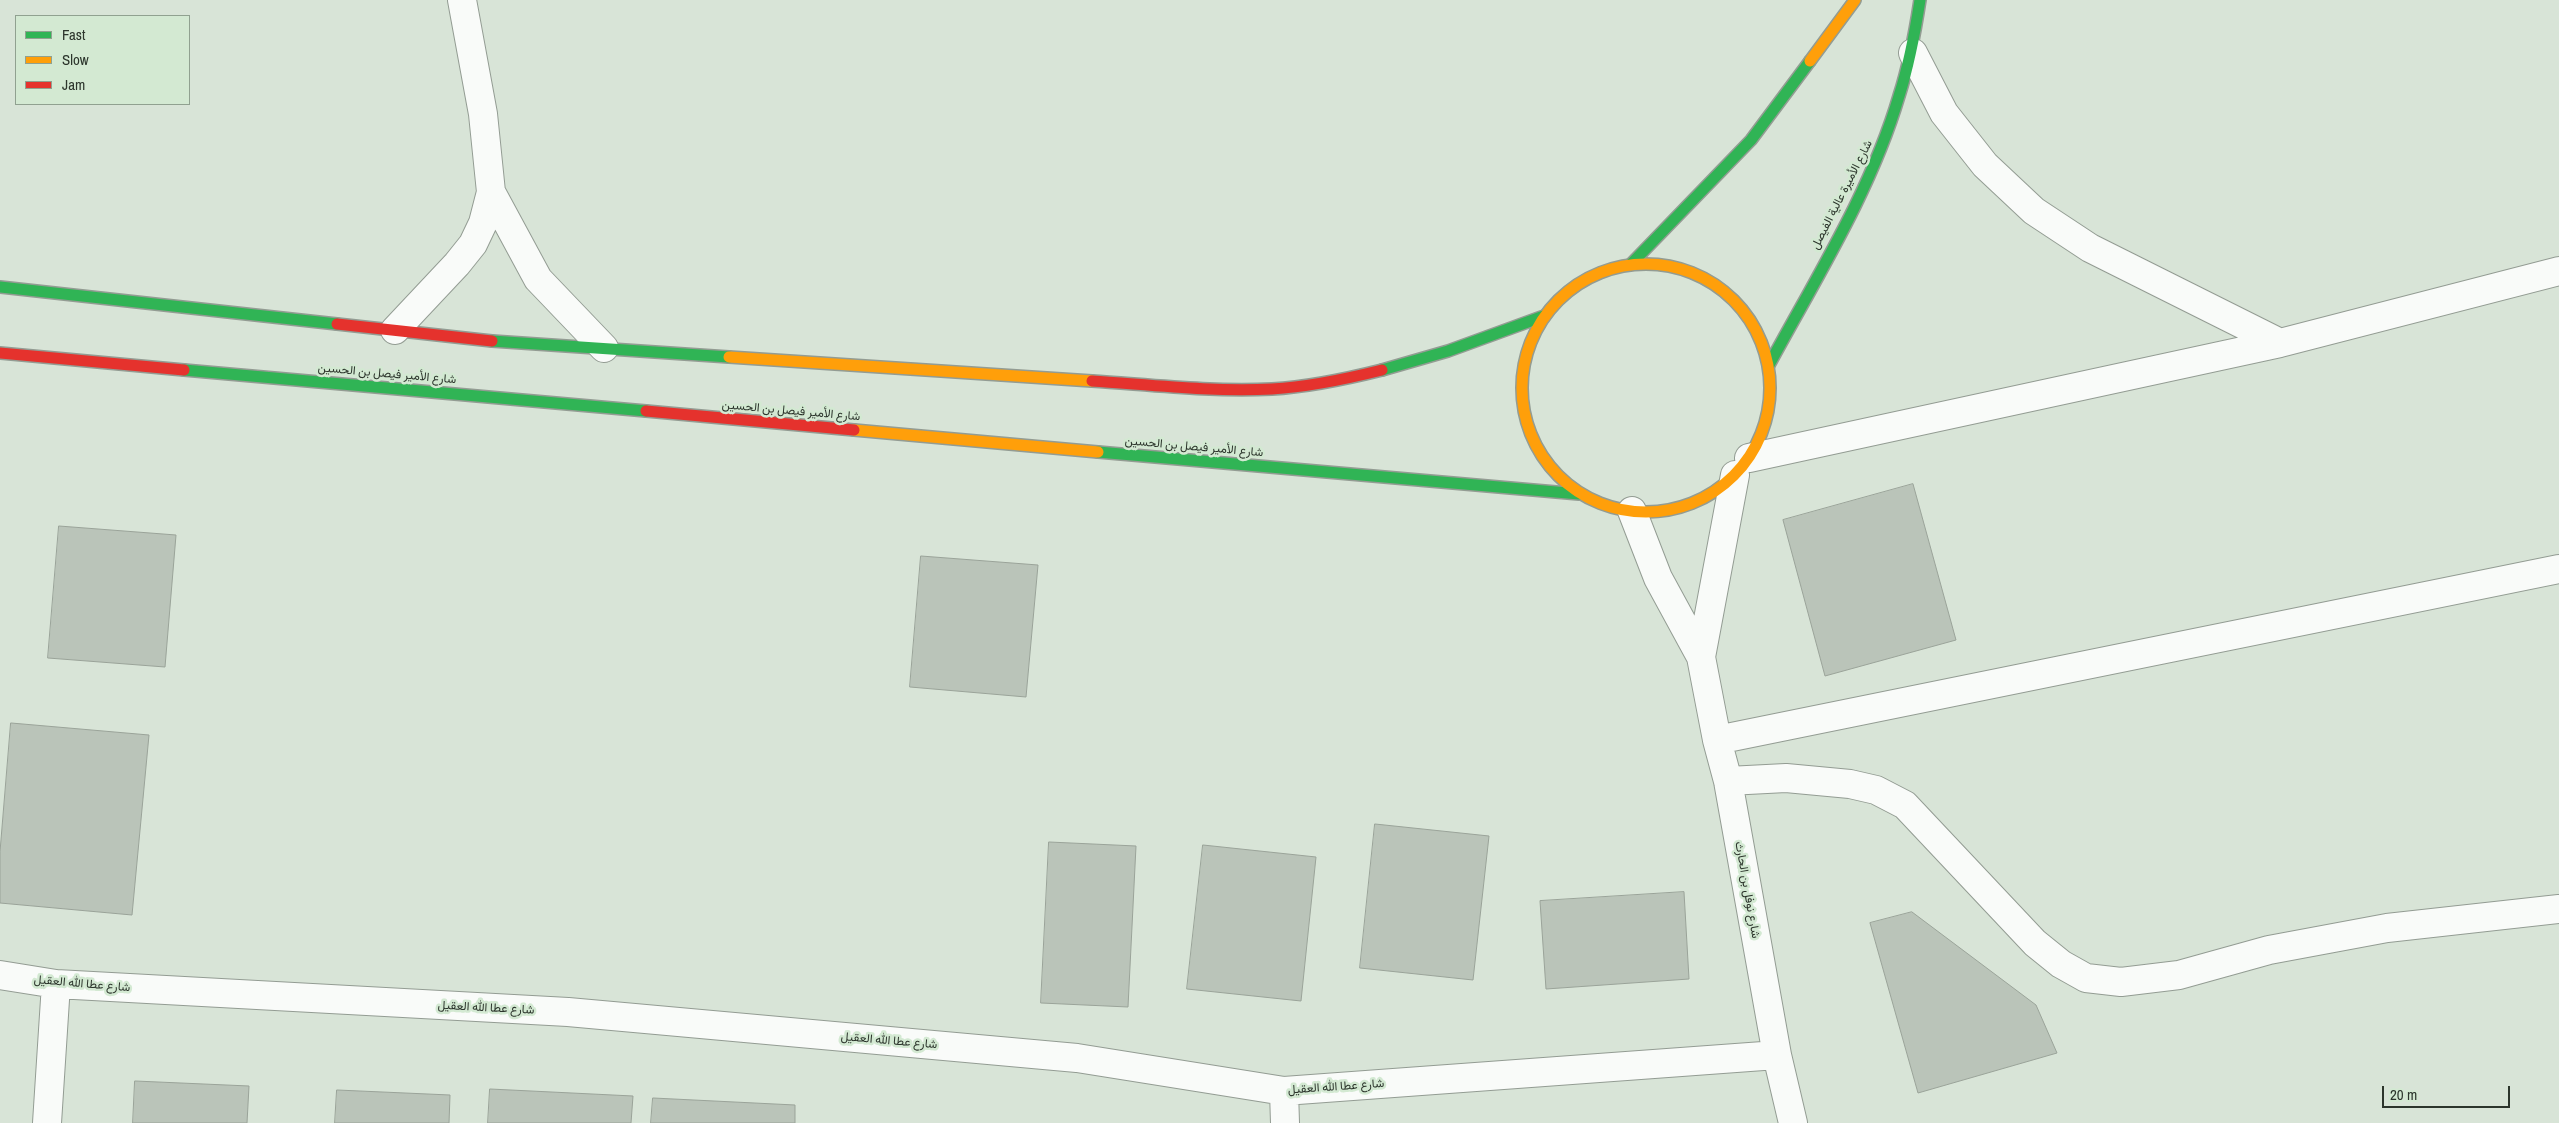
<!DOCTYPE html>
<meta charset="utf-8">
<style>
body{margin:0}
#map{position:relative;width:2559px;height:1123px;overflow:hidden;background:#d8e4d7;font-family:"Archivo Narrow",sans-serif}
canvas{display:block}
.legend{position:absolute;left:15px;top:15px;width:175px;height:90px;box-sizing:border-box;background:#d3e9d2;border:1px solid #90a190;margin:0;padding:6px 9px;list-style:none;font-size:15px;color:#2c352c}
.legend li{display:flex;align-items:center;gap:10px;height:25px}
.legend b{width:25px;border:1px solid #90a190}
.scale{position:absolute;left:2382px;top:1086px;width:128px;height:22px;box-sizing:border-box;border:2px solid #2c352c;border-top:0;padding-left:6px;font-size:15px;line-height:18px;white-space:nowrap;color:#2c352c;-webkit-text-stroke:4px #d3e9d2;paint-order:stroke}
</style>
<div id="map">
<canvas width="2559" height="1123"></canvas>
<ul class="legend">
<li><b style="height:6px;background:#30b455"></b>Fast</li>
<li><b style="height:6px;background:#ff9f0a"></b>Slow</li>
<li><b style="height:6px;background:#e5322d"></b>Jam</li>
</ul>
<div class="scale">20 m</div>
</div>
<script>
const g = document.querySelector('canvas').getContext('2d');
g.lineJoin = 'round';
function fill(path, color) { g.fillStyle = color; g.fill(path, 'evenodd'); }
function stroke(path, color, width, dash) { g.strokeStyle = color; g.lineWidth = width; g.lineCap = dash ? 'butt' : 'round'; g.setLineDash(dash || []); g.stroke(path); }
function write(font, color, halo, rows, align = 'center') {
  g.font = font + ' "Archivo Narrow",Vazirmatn,sans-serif'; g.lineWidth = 5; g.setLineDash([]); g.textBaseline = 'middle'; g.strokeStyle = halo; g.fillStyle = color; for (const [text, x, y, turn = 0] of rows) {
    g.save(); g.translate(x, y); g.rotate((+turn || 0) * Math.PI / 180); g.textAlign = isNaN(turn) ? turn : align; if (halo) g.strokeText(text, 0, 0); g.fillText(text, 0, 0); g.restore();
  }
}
const building = new Path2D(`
 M1913,484L1956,640L1825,676L1783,520Z
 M59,526L176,535L165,667L48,658Z
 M921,556L1038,565L1026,697L910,687Z
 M11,723L149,735L132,915L0,903V852Z
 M1375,824L1489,836L1473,980L1360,968Z
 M1049,842L1136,846L1128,1007L1041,1003Z
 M1203,845L1316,857L1301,1001L1187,989Z
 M1684,892L1689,979L1546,989L1540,901Z
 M1912,912L2036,1005L2057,1053L1918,1093L1870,923Z
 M135,1081L249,1086L247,1123H133Z
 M490,1089L633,1096L631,1123H488Z
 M337,1090L450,1095L449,1123H335Z
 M653,1098L795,1105V1123H651Z`);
fill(building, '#bac4b9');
stroke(building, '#9aa399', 1);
const street = new Path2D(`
 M1913,53L1944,113L1985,165L2034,211L2090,248L2280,343
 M491,192L538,279L604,348
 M395,330L457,264L473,244L483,223L491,192L483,114L462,0
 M1749,458L2280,343L2559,271
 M1632,511L1658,578L1701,657L1717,740L1728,781L1777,1055L1793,1123
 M1701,657L1735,475
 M1717,740L2559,569
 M1728,781L1786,778L1850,784L1876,790L1905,805L2035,943L2061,964L2086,978L2121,982L2179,975L2269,950L2387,928L2559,909
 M0,975L56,984L568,1012L1077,1058L1284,1091L1777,1055
 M1284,1091L1285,1123
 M47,1123L56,984`);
const fast = new Path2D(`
 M1631,264L1751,140L1810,61
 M0,287L337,324
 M492,341L729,357
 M1769,365C1816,278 1871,191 1899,96C1909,65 1915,33 1920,0
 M184,370L646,411
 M1382,370L1448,351L1544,316
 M1098,452L1579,494`);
const slow = new Path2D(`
 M1810,61L1855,0
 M1522 388a124 124 0 1 1 248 0a124 124 0 1 1-248 0Z
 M729,357L1092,381
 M854,430L1098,452`);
const jam = new Path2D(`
 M337,324L492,341
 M0,353L184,370
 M1092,381C1152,385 1212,392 1272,389C1309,387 1346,379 1382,370
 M646,411L854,430`);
stroke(street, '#939c93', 30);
stroke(fast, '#939c93', 14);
stroke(slow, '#939c93', 14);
stroke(jam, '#939c93', 14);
stroke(street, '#f9fbf9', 28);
stroke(fast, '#30b455', 11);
stroke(slow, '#ff9f0a', 11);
stroke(jam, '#e5322d', 11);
write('12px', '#2c352c', '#d3e9d2', [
 ["شارع الأميرة عالية الفيصل",1842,195,-63],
 ["شارع الأمير فيصل بن الحسين",387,374,5],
 ["شارع الأمير فيصل بن الحسين",791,411,5],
 ["شارع الأمير فيصل بن الحسين",1194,447,5],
 ["شارع نوفل بن الحارث",1747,890,80],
 ["شارع عطا الله العقيل",82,984,5],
 ["شارع عطا الله العقيل",486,1008,3],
 ["شارع عطا الله العقيل",889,1041,5],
 ["شارع عطا الله العقيل",1336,1087,-4]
]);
</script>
